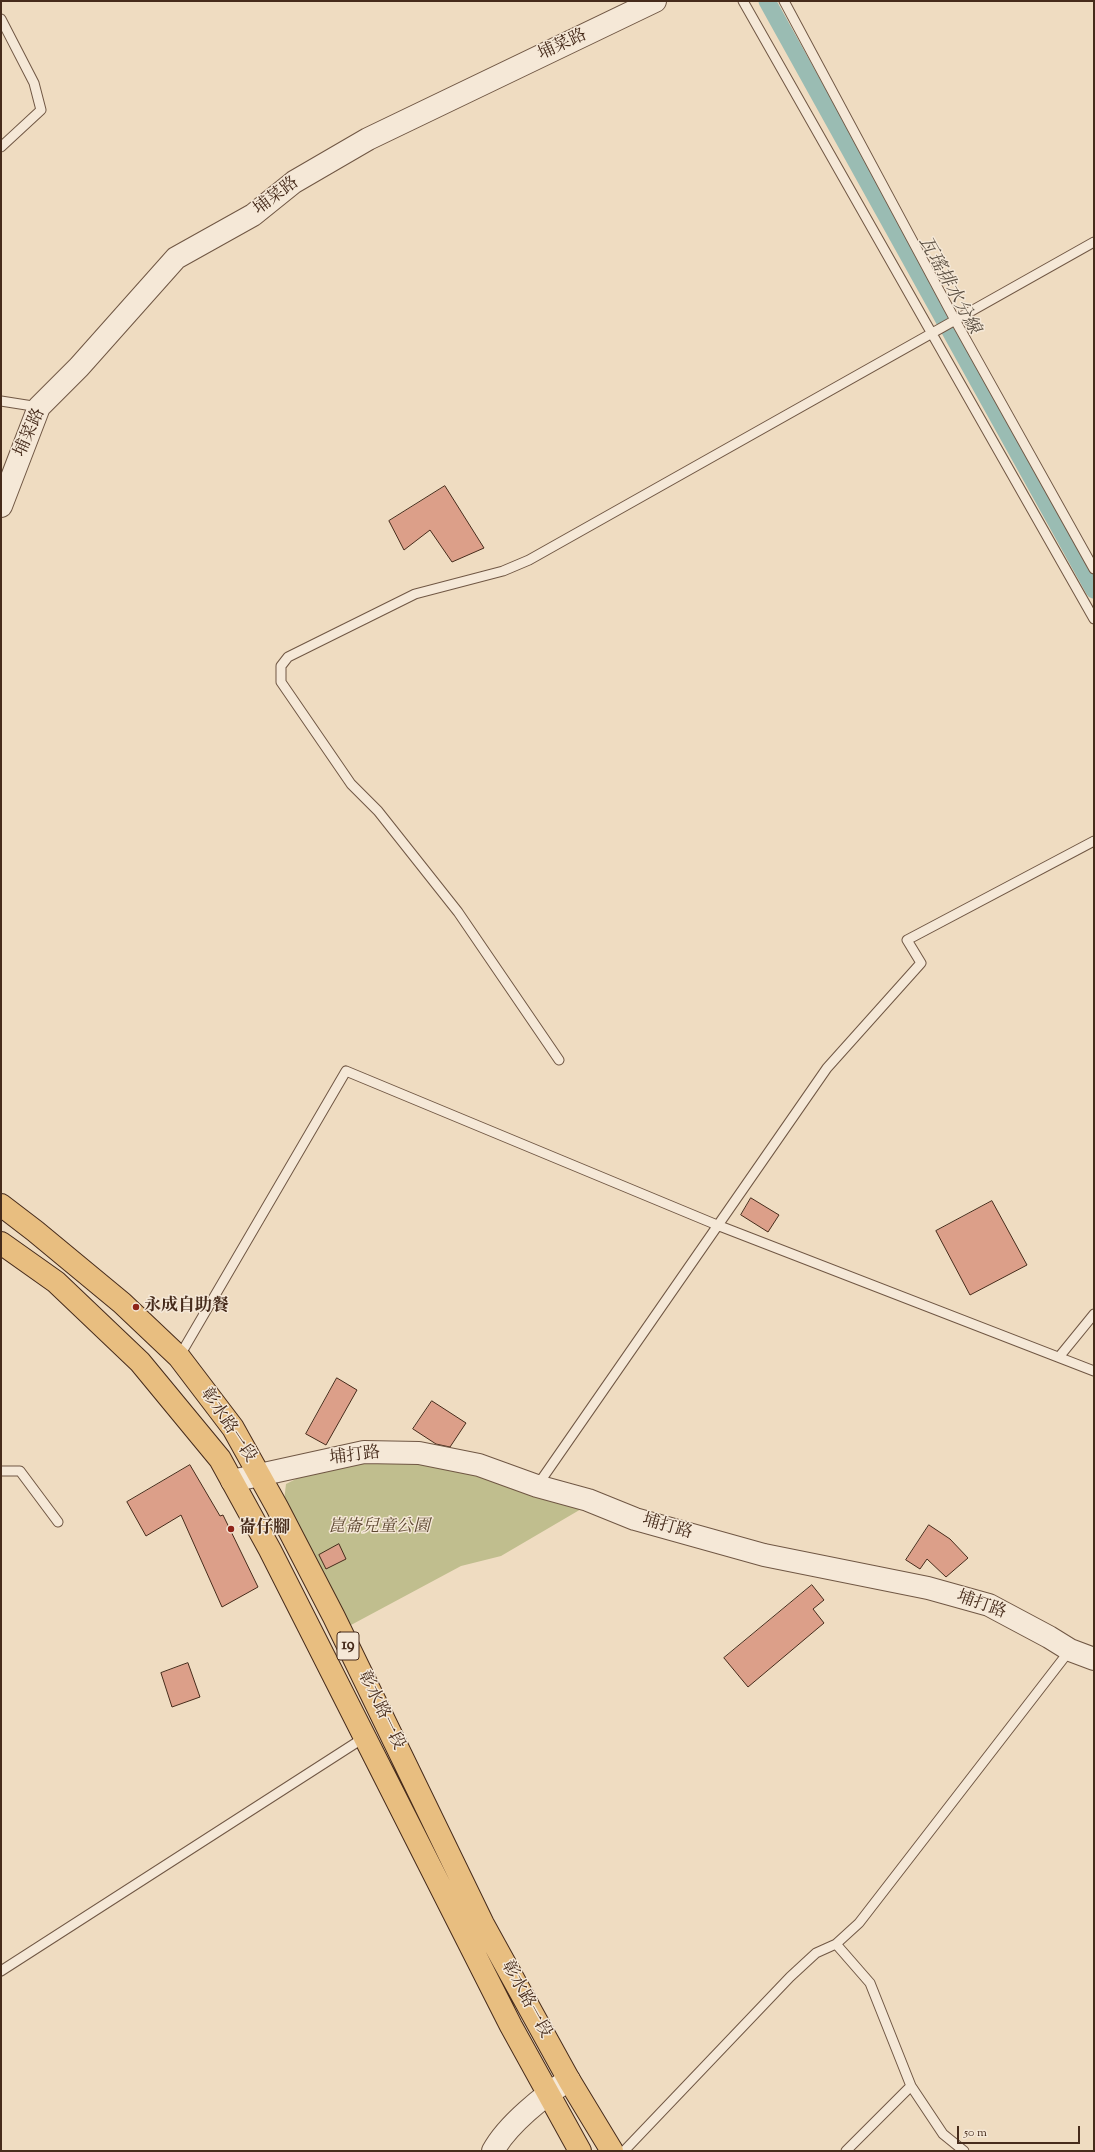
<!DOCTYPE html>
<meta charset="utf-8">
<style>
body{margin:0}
#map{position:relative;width:1095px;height:2152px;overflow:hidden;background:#efdcc1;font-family:"Sorts Mill Goudy",serif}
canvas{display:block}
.frame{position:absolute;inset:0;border:2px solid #462b1b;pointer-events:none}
.scale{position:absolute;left:957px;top:2126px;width:123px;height:18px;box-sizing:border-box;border:2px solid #462b1b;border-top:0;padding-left:5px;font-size:12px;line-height:14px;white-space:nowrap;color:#462b1b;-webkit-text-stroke:3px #f5e8d7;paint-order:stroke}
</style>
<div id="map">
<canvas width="1095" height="2152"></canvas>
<div class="frame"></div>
<div class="scale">50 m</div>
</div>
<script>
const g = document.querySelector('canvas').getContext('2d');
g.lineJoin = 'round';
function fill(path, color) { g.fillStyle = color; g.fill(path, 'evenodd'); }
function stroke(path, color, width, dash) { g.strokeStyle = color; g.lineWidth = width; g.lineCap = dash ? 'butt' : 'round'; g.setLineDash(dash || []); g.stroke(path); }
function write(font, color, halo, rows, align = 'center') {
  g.font = font + ' "Sorts Mill Goudy","Noto Serif TC",serif'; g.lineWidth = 3; g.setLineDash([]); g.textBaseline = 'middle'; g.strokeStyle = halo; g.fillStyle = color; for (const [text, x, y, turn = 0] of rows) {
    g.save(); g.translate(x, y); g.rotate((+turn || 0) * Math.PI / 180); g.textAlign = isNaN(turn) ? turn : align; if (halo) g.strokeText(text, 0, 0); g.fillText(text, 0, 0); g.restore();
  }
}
fill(new Path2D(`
 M418,1458L588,1505L501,1556L461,1566L351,1625L283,1509L286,1484L324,1465Z`), '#c0be8e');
stroke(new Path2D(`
 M767,1L1094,590`), '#9abcb3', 17);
const building = new Path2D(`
 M445,486L484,548L452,562L430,530L404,550L389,521Z
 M751,1198L779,1215L768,1232L741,1215Z
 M992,1201L1027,1265L970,1295L936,1231Z
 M337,1378L357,1390L326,1445L306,1434Z
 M432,1401L466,1423L450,1447L436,1444L413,1429Z
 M190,1465L220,1516L223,1515L258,1587L222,1607L181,1515L146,1536L127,1502Z
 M929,1525L950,1539L968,1558L946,1577L927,1559L920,1569L906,1560Z
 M339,1544L346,1559L326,1569L319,1555Z
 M812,1585L824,1600L813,1609L824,1623L748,1687L724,1658Z
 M188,1663L200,1697L172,1707L161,1673Z`);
fill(building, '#dc9f89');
stroke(building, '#462b1b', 1);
const service = new Path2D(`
 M743,1L1094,619
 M784,1L955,320L1094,569
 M1,19L34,83L41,110L1,147
 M1,401L39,407
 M559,1060L458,912L378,811L351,784L281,682V666L288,657L415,594L503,571L529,560L1094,242
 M179,1357L346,1071L717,1225L1094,1371
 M1059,1357L1094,1314
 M1,1471H20L58,1522
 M537,1486L827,1068L921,963L907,940L1094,841
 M836,1944L870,1983L911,2086L943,2134L964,2151
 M1,1971L365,1737
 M624,2151L790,1977L816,1953L836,1944L859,1923L1070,1650
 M846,2151L911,2086`);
const tertiary = new Path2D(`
 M1,506L39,407L79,367L176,258L253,215L294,182L368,139L655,1
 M232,1481L364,1452L419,1453L479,1465L537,1486L588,1500L635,1519L764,1555L928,1588L989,1605L1049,1637L1070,1650L1094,1659
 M493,2151C507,2125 544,2095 569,2080`);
const primary = new Path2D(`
 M1,1205L35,1231L122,1303L179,1357L233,1428L277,1507L334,1617L483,1924L569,2080L612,2151
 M1,1243L56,1282L140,1362L220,1459L270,1550L511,2026L580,2151`);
stroke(service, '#705744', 11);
stroke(tertiary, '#705744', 24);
stroke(primary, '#462b1b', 24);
stroke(service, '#f5e8d7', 9);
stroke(tertiary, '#f5e8d7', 22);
stroke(primary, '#e8be80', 22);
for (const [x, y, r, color] of [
 [136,1307,4,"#8f2418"],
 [231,1529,4,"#8f2418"]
]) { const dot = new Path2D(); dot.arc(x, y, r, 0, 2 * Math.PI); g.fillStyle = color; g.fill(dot); stroke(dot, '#f5e8d7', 1.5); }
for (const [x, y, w] of [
 [348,1646,22]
]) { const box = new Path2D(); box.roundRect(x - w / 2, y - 14, w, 28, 3); g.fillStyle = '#f5e8d7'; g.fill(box); stroke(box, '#462b1b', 1); }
write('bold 16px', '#462b1b', null, [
 ["19",348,1646]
]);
write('17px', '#462b1b', '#f5e8d7', [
 ["埔菜路",563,46,-25],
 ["埔菜路",277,197,-37],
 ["埔菜路",31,433,-66],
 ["彰水路一段",227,1426,56],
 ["埔打路",355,1457,-7],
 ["埔打路",667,1528,16],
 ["埔打路",981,1606,20],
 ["彰水路一段",380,1711,64],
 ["彰水路一段",525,2000,61]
]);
write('bold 17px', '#462b1b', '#f5e8d7', [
 ["永成自助餐",144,1307],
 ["崙仔腳",239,1529]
], 'left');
write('italic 17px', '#5e4832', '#f5e8d7', [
 ["崑崙兒童公園",379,1528]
]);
write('italic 18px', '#5b4f41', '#f5e8d7', [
 ["瓦瑤排水分線",948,286,61]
]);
</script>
